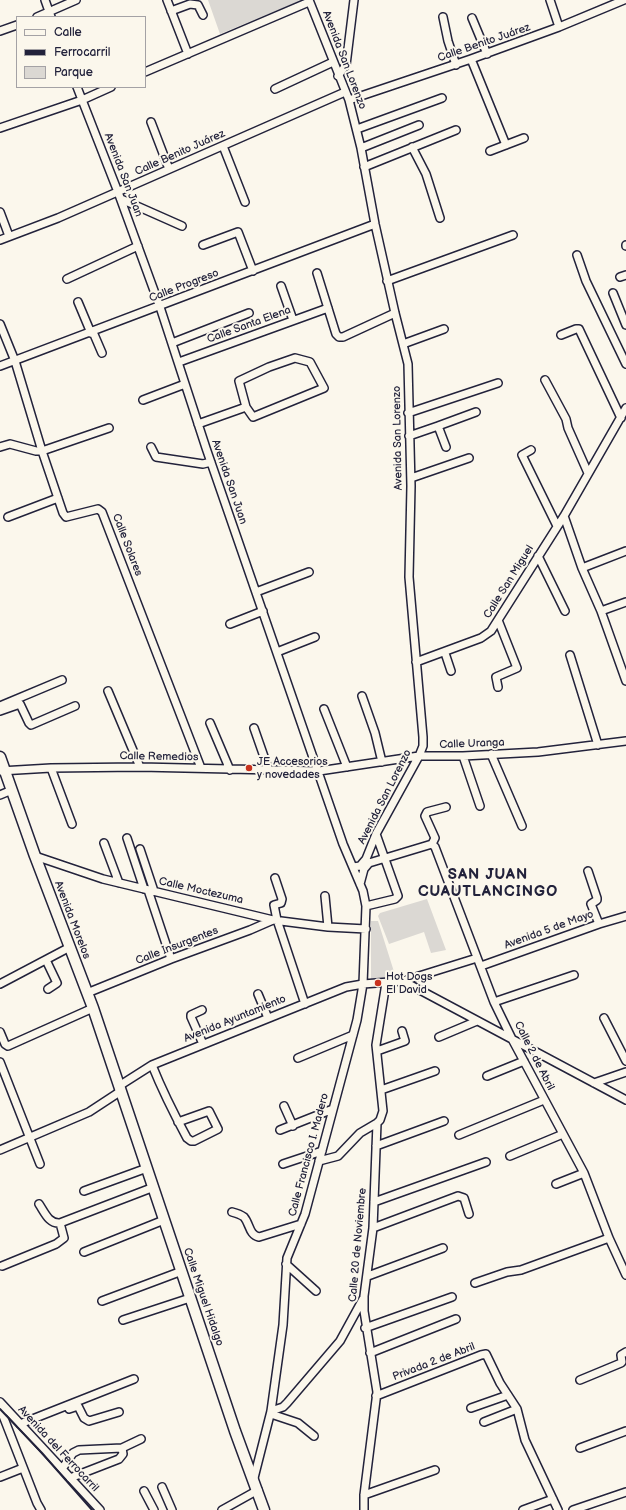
<!DOCTYPE html>
<meta charset="utf-8">
<style>
body{margin:0}
#map{position:relative;width:626px;height:1510px;overflow:hidden;background:#fbf7ec;font-family:"Balsamiq Sans",sans-serif}
canvas{display:block}
.legend{position:absolute;left:16px;top:16px;width:130px;height:72px;box-sizing:border-box;background:#fbf7ec;border:1px solid #a4a2a5;margin:0;padding:5px 7px;list-style:none;font-size:12px;color:#22223b}
.legend li{display:flex;align-items:center;gap:8px;height:20px}
.legend b{width:20px;border:1px solid #a4a2a5}
</style>
<div id="map">
<canvas width="626" height="1510"></canvas>
<ul class="legend">
<li><b style="height:5px;background:#fbf7ec"></b>Calle</li>
<li><b style="height:5px;background:#22223b"></b>Ferrocarril</li>
<li><b style="height:11px;background:#dbd8d3"></b>Parque</li>
</ul>
</div>
<script>
const g = document.querySelector('canvas').getContext('2d');
g.lineJoin = 'round';
function fill(path, color) { g.fillStyle = color; g.fill(path, 'evenodd'); }
function stroke(path, color, width, dash) { g.strokeStyle = color; g.lineWidth = width; g.lineCap = dash ? 'butt' : 'round'; g.setLineDash(dash || []); g.stroke(path); }
function write(font, color, halo, rows, align = 'center') {
  g.font = font + ' "Balsamiq Sans",sans-serif'; g.lineWidth = 4; g.setLineDash([]); g.textBaseline = 'middle'; g.strokeStyle = halo; g.fillStyle = color; for (const [text, x, y, turn = 0] of rows) {
    g.save(); g.translate(x, y); g.rotate((+turn || 0) * Math.PI / 180); g.textAlign = isNaN(turn) ? turn : align; if (halo) g.strokeText(text, 0, 0); g.fillText(text, 0, 0); g.restore();
  }
}
fill(new Path2D(`
 M208,0H302L220,34Z
 M427,899L446,950L431,953L424,932L389,944L378,916L380,913Z
 M371,921H378L396,978L371,979Z`), '#dbd8d3');
const street = new Path2D(`
 M45,0L51,17
 M167,0L188,54
 M309,0L349,100L361,148L375,224L395,313L408,364L411,486L409,577L423,737V746L419,756L376,834L366,859L360,866L353,867
 M550,0L559,27
 M171,11L190,4L198,5L203,15
 M37,17L76,0
 M443,17L448,41L456,65
 M472,18L487,54
 M0,31L17,25
 M471,59L506,145
 M145,72L309,2
 M338,76L346,65L354,0
 M77,87L118,192L160,307L206,448L343,844L363,891L366,906L363,984L357,1020L305,1214L287,1258L283,1325L271,1411L254,1478
 M275,89L333,62
 M349,100L471,59L559,27L624,0
 M151,122L169,169
 M0,128L82,100L111,87
 M357,129L442,98
 M223,146L245,202
 M412,147L426,174L440,218
 M361,148L419,125
 M490,151L524,138
 M364,167L456,130
 M121,199L182,226
 M0,212L9,236
 M0,240L58,218L345,92
 M203,245L238,232L253,271
 M626,245V246
 M577,255L586,281L626,364
 M317,273L336,334L339,337H343L395,313
 M620,277L626,275
 M67,279L138,246
 M387,281L513,235
 M281,286L293,320
 M613,293L626,325
 M78,302L91,333
 M0,324L15,361L42,451L63,513L66,517L98,509L102,512L201,768
 M93,332L102,353
 M561,335L576,329H579L621,418
 M172,343L249,313
 M403,344L444,329
 M295,358L310,362L324,388L253,417L246,407L239,381L269,367Z
 M179,362L328,308
 M0,366L375,224
 M545,380L566,419L568,428L588,473
 M143,400L185,384
 M408,413L498,383
 M198,424L246,407
 M438,426L476,412
 M409,436L438,426L446,447
 M0,447L10,444L36,451H42L109,428
 M151,447L156,457L203,464L211,462
 M531,450L522,455L557,526
 M411,478L469,458
 M564,516L582,568L601,611L626,681
 M8,517L58,498
 M538,556L565,611
 M582,568L626,551
 M256,592L309,572
 M601,611L626,602
 M498,620L517,668L496,677L498,687
 M230,624L263,611
 M277,652L315,637
 M445,653L451,671
 M570,655L598,745
 M416,662L481,638L491,631L564,516L626,408
 M108,691L140,767
 M362,696L375,733L382,762
 M0,706L62,680
 M324,709L347,767
 M0,711L20,704L29,723L31,725L75,706
 M210,723L230,770
 M254,728L269,771
 M491,754L522,826
 M463,756L480,806
 M51,768L72,824
 M0,771L51,768L140,767L319,771L419,756H463L538,752L626,741
 M0,795L12,790
 M127,838L144,889
 M104,843L119,883
 M432,844L435,847L494,1002L512,1039L584,1173L609,1238L626,1275
 M432,844L435,838L425,816L427,812L446,807
 M140,849L154,891
 M35,856L103,879L273,920L328,927L366,929
 M588,871L597,898V900L591,904L599,924
 M275,878L282,899L281,903L274,905L277,920L305,1004
 M360,884L364,869L369,863L432,844
 M148,890L171,959
 M325,896L328,927
 M366,906L395,899L398,896L376,834
 M46,960L57,983L48,989
 M481,966L599,924L626,916
 M403,981L626,1100
 M0,984L70,947
 M87,993L171,959L250,930L273,920
 M258,994L268,1018
 M494,1002L574,975
 M202,1010L191,1015V1017L203,1044
 M604,1018L626,1061
 M0,1032L5,1044L8,1046L93,1008
 M439,1037L477,1021
 M377,1051L405,1041L402,1031
 M298,1058L353,1035
 M0,1062L40,1164
 M152,1065C162,1090 174,1114 187,1138L191,1141H194L218,1129L209,1111L178,1122
 M487,1076L524,1061
 M594,1083L626,1072
 M119,1086L152,1065L346,987L363,984L403,981L477,958
 M381,1090L435,1071
 M284,1106L293,1126
 M280,1130L333,1109
 M459,1135L544,1100
 M376,1146L444,1121
 M0,1150L89,1112L121,1091
 M510,1156L563,1134
 M319,1161L338,1156L360,1133L377,1123
 M283,1164L322,1151
 M556,1184L584,1173
 M84,1191L147,1168
 M374,1202L486,1162
 M39,1204C45,1213 49,1224 60,1223L154,1187
 M232,1212C236,1213 240,1214 244,1217C250,1224 249,1235 259,1237L301,1224
 M373,1228L458,1196L464,1198L469,1214
 M84,1252L164,1220
 M286,1264L316,1291
 M2,1266L56,1244L64,1238L60,1223
 M368,1276L443,1248
 M475,1283L507,1272L521,1270L609,1238
 M102,1301L182,1271
 M123,1320L190,1298
 M365,1328L452,1297
 M370,1353L456,1319
 M580,1380L621,1363L622,1362L621,1355L626,1352
 M376,1396L481,1355L486,1354L500,1383L517,1409L525,1440L558,1510
 M0,1402L100,1510
 M0,1408L37,1503L41,1510
 M471,1408L508,1395
 M69,1409L78,1406L84,1418L89,1421L119,1412
 M271,1411L283,1407L287,1403L340,1341L363,1299
 M271,1414L298,1423L314,1436
 M484,1422L517,1409
 M20,1424L134,1379
 M122,1448L141,1439
 M580,1448L626,1431
 M62,1469L73,1453L79,1450L122,1448L123,1454L119,1459L70,1478
 M0,1477L23,1468
 M162,1487L172,1510
 M144,1491L154,1510
 M364,1495L435,1470
 M222,1510L258,1490
 M364,1510V1495L377,1392L364,1311V1296L373,1228L377,1123L380,1120L383,1111L376,1045L386,983
 M523,1510L553,1499
 M573,1510L626,1492`);
const secondary = new Path2D(`
 M0,757L35,856L93,1008L235,1431L264,1510`);
stroke(street, '#22223b', 10);
stroke(secondary, '#22223b', 13);
stroke(street, '#fbf7ec', 7);
stroke(secondary, '#fbf7ec', 10);
stroke(new Path2D(`
 M0,1409L42,1453L92,1510`), '#22223b', 2);
for (const [x, y, r, color] of [
 [249,768,4,"#c8321e"],
 [378,983,4,"#c8321e"]
]) { const dot = new Path2D(); dot.arc(x, y, r, 0, 2 * Math.PI); g.fillStyle = color; g.fill(dot); stroke(dot, '#fbf7ec', 1.5); }
write('11px', '#22223b', '#fbf7ec', [
 ["Calle Benito Juárez",484,43,-19],
 ["Avenida San Lorenzo",344,60,69],
 ["Calle Benito Juárez",180,153,-24],
 ["Avenida San Juan",123,175,69],
 ["Calle Progreso",184,286,-21],
 ["Calle Santa Elena",249,325,-20],
 ["Avenida San Lorenzo",398,438,-91],
 ["Avenida San Juan",229,482,71],
 ["Calle Solares",127,545,69],
 ["Calle San Miguel",509,582,-58],
 ["Calle Uranga",472,744,-2],
 ["Calle Remedios",159,757,1],
 ["Avenida San Lorenzo",385,797,-63],
 ["Calle Moctezuma",201,891,13],
 ["Avenida Morelos",72,920,69],
 ["Avenida 5 de Mayo",549,930,-20],
 ["Calle Insurgentes",177,946,-21],
 ["Avenida Ayuntamiento",235,1019,-22],
 ["Calle 2 de Abril",534,1056,63],
 ["Calle Francisco I. Madero",309,1155,-75],
 ["Calle 20 de Noviembre",358,1245,-85],
 ["Calle Miguel Hidalgo",203,1297,71],
 ["Privada 2 de Abril",434,1362,-21],
 ["Avenida del Ferrocarril",58,1449,47]
]);
write('11px', '#22223b', '#fbf7ec', [
 ["JE Accesorios",257,762],
 ["y novedades",257,775],
 ["Hot Dogs",386,977],
 ["El David",386,990]
], 'left');
g.letterSpacing = '1px';
write('bold 15px', '#22223b', '#fbf7ec', [
 ["SAN JUAN",488,875],
 ["CUAUTLANCINGO",488,892]
]);
g.letterSpacing = '0px';
</script>
